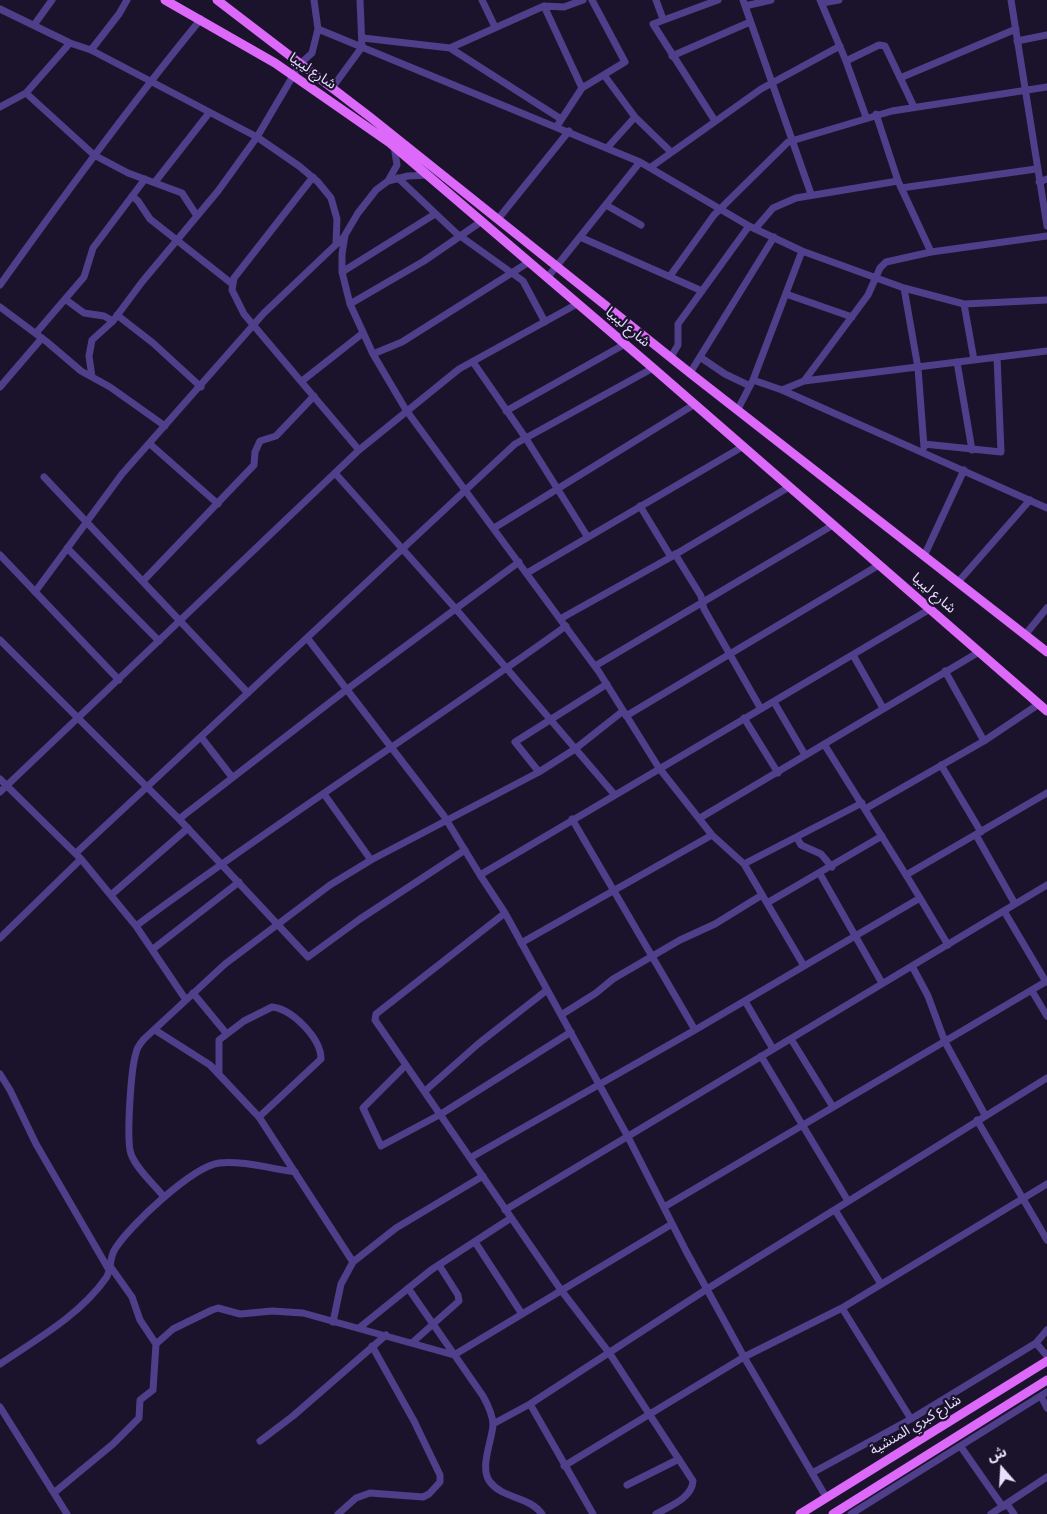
<!DOCTYPE html>
<meta charset="utf-8">
<style>
body{margin:0}
#map{position:relative;width:1047px;height:1514px;overflow:hidden;background:#1b132c;font-family:"Source Sans 3","Noto Sans Arabic",sans-serif}
canvas{display:block}
.north{position:absolute;left:977px;top:1444px;width:50px;height:50px;-webkit-text-stroke:4px #1b132c;paint-order:stroke;rotate:341deg;font-size:14px;font-weight:700;line-height:20px;text-align:center;color:#e8dffe}
.north::after{content:'';display:block;margin:auto;width:18px;height:22px;background:#e8dffe;clip-path:polygon(50% 0,100% 100%,50% 72%,0 100%)}
</style>
<div id="map">
<canvas width="1047" height="1514"></canvas>
<div class="north">ش</div>
</div>
<script>
const g = document.querySelector('canvas').getContext('2d');
g.lineJoin = 'round';
function stroke(path, color, width, dash) { g.strokeStyle = color; g.lineWidth = width; g.lineCap = dash ? 'butt' : 'round'; g.setLineDash(dash || []); g.stroke(path); }
function write(font, color, halo, rows, align = 'center') {
  g.font = font + ' "Source Sans 3","Noto Sans Arabic",sans-serif'; g.lineWidth = 4.5; g.setLineDash([]); g.textBaseline = 'middle'; g.strokeStyle = halo; g.fillStyle = color; for (const [text, x, y, turn = 0] of rows) {
    g.save(); g.translate(x, y); g.rotate((+turn || 0) * Math.PI / 180); g.textAlign = isNaN(turn) ? turn : align; if (halo) g.strokeText(text, 0, 0); g.fillText(text, 0, 0); g.restore();
  }
}
stroke(new Path2D(`
 M482,0L495,27
 M656,0L663,19
 M743,0L811,194
 M820,0L846,61L866,117
 M1011,0L1047,226
 M822,3L839,0
 M544,6L582,88
 M745,6L771,0
 M0,9L70,43L91,50L257,137L299,166L318,182L331,198L337,219L336,244
 M34,25L52,0
 M318,29L640,162L749,226L802,251L904,288L964,304L1047,300
 M363,38L450,48L544,6L564,7L583,0
 M1017,41L1047,35
 M450,48L561,119
 M91,50L119,14L127,0
 M672,56L750,22
 M846,61L879,45L885,46L914,107
 M604,75L635,117L671,152
 M900,78L1016,29
 M332,88L362,47L360,0
 M26,93L94,155L128,173L182,193L197,216
 M0,107L26,93L70,43
 M876,114L898,181L931,252
 M715,121L653,24L718,0
 M557,126L582,88L625,62L592,0
 M394,146L397,165L388,181L408,176L428,175
 M607,148L635,117
 M651,167L761,89L840,46
 M313,177L234,278L232,290L244,314L359,450
 M398,178L456,233L523,281L545,322
 M388,181L376,190L358,213L345,235L342,254V272L350,304L373,354L406,410L599,672L659,768L712,835L744,864L804,966
 M155,182L209,113
 M1039,182L1047,179
 M901,188L1036,169
 M132,196L138,201L150,219L231,283
 M606,205L641,225
 M498,219L569,131
 M755,229L773,208L796,198L898,181
 M580,237L702,291
 M342,272L435,214
 M670,276L714,215L788,142L892,111L1047,87
 M547,278L640,162
 M0,285C65,194 130,105 201,19
 M904,288L918,368L924,447
 M786,294L852,317
 M65,299L84,313L104,316L113,321
 M350,304L424,261L482,221
 M964,304L974,360
 M0,307L47,342L81,371L110,387L165,426
 M117,315L153,343L201,387
 M36,333L84,277L93,248L145,179
 M373,354L402,342L529,262
 M671,357L678,345V324L749,226
 M700,357L725,374L750,386
 M473,362L525,437L587,536
 M957,362L972,450
 M690,373L774,237
 M92,377L89,356L92,340L113,321L142,282L218,191L257,137L300,64L312,53L318,29L314,0
 M753,380L782,390L1047,508
 M302,381L363,333
 M804,381L868,295L880,268L886,262L931,252L1047,236
 M0,387L42,338
 M782,390L804,381L1047,351
 M738,409L753,380L802,251
 M506,411L625,344
 M150,444L218,504
 M924,444L1001,452L997,357
 M335,473L455,608L614,794
 M44,477L248,693
 M640,506L671,557
 M494,528L695,404
 M67,548L159,641
 M675,554L701,596L704,609L761,709
 M925,554L964,470
 M0,555L119,680
 M527,573L742,447
 M143,581L254,465L255,452L260,441L276,436L314,396
 M959,581L1030,500
 M35,592L122,474L264,313L344,237
 M560,619L671,557L789,487
 M1025,635L1047,608
 M308,639L444,816L480,875
 M0,640L179,819L308,957L360,919L465,850
 M853,655L883,708
 M595,666L833,525
 M945,671L984,741
 M774,702L805,755
 M626,716L879,565
 M744,718L778,773
 M201,737L232,777
 M824,744L906,875
 M941,765L981,832
 M539,772L515,742L607,684
 M0,779L81,859L136,926L186,1000
 M0,792L359,450L459,369L577,304
 M324,794L371,860
 M865,809L984,741L1039,704
 M700,818L979,652
 M179,819L346,690L519,562
 M572,819L695,1030
 M976,835L1015,904
 M797,838L801,845L821,854L832,867
 M76,853L515,444L653,368
 M744,864L862,803
 M820,874L882,983
 M111,895L188,828
 M920,898L948,945
 M767,903L882,836
 M1004,911L1046,982
 M505,913L376,1014L375,1020L561,1290L610,1354L693,1481C692,1498 670,1506 656,1514
 M136,926C276,822 424,728 566,626
 M0,938L81,859
 M521,943L712,835
 M153,949L239,882
 M912,966L928,996L945,1042L985,1115
 M1032,991L1047,1016
 M193,993L226,1033
 M745,1001L773,1049
 M561,1015L596,993L613,979L680,940L715,924L762,895
 M155,1030L210,1065L259,1117L353,1262
 M791,1039L833,1107
 M761,1056L848,1201
 M406,1065L363,1108L381,1146L441,1114L571,1032
 M219,1072V1040L244,1021L272,1007C292,1009 321,1038 321,1059L259,1117
 M0,1074L10,1090L36,1144L109,1270
 M425,1091L478,1044L547,990
 M977,1120L1047,1240
 M470,1158L695,1030L920,898L906,875L1047,793
 M164,1197C154,1184 137,1170 131,1154C126,1140 131,1068 136,1053C137,1047 140,1044 144,1039L225,964L330,885L371,860L539,772L575,749L623,711
 M664,1207L1047,981
 M505,1210L1047,885
 M835,1210L881,1284
 M475,1242L522,1314
 M110,1266L132,1297L140,1320L156,1344
 M408,1288L483,1396C488,1405 493,1415 493,1425C492,1441 479,1468 490,1482C503,1499 529,1496 542,1514
 M842,1308L911,1419
 M333,1322L341,1284L353,1262L396,1228L483,1176
 M359,1328L431,1270L511,1218
 M413,1342L459,1301L458,1295L439,1265
 M1036,1343L1047,1356
 M0,1364C37,1339 80,1315 106,1278C112,1269 109,1258 115,1249C130,1225 192,1167 219,1163C240,1160 273,1169 295,1172
 M1041,1396L1047,1408
 M530,1404L593,1514
 M0,1407L67,1514
 M493,1424L530,1404L707,1289L1047,1078
 M260,1441L293,1416L386,1335
 M961,1447L1003,1507
 M564,1466L744,1357L842,1308L1047,1184
 M812,1473L911,1419L1036,1343L1047,1330
 M627,1485L679,1459
 M55,1492L113,1444L139,1418L140,1400L153,1390L156,1344L173,1329L212,1310L218,1308L240,1314L272,1311L303,1313L454,1355L672,1224
 M826,1497L744,1357L686,1251L628,1137L505,913L480,875L930,609
 M1007,1504L1014,1514
 M338,1514L356,1498L370,1493L423,1497L429,1494L440,1482V1475L414,1421L372,1346
 M851,1514L1047,1392
 M991,1514L1047,1477`), '#4f3f8a', 7);
stroke(new Path2D(`
 M165,0L275,63L390,143L653,368L1047,711
 M217,0L370,117L690,373L1047,652
 M800,1514L1047,1361
 M833,1514L1047,1380`), '#dd69fb', 9);
write('14px', '#e8dffe', '#1b132c', [
 ["شارع ليبيا",312,72,34],
 ["شارع ليبيا",627,328,40],
 ["شارع ليبيا",933,594,41],
 ["شارع كبري المنشية",916,1426,-31]
]);
</script>
